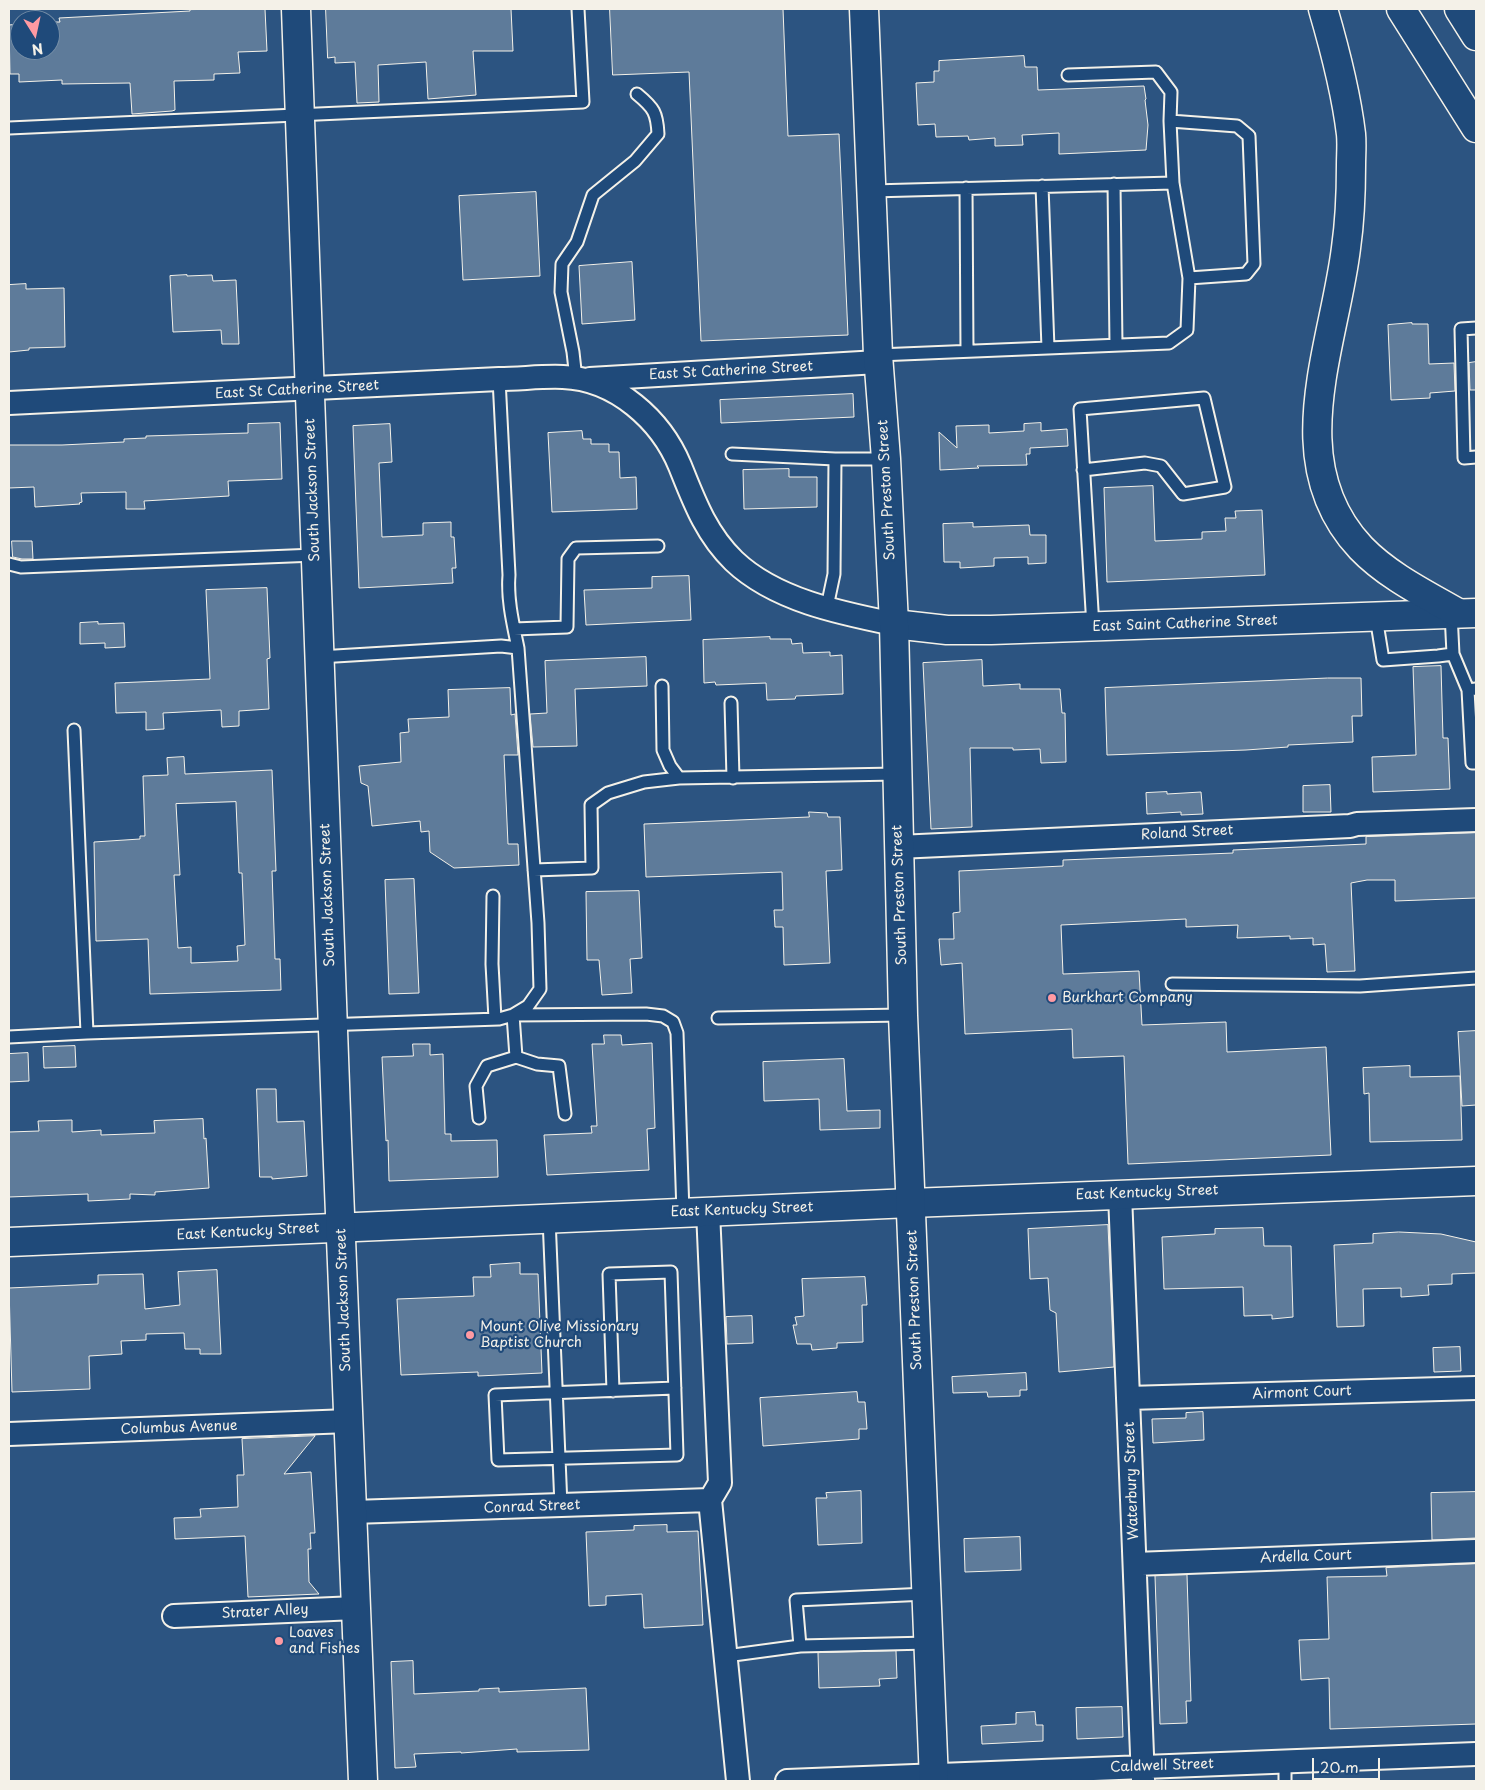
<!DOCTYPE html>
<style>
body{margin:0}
#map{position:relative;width:1485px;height:1790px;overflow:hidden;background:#2c5481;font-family:"Playpen Sans",sans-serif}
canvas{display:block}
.frame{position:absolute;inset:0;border:10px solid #f4f1e8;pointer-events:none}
.north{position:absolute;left:10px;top:10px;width:50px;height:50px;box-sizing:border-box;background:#1f4a7a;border:1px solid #748da6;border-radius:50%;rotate:170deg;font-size:14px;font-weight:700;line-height:20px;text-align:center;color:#f4f1e8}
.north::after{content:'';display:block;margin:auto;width:18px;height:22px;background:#ff9aa2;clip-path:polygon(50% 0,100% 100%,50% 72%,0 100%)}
.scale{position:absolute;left:1312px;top:1758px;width:68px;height:22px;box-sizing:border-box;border:2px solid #f4f1e8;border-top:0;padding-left:6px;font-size:15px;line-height:18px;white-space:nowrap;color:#f4f1e8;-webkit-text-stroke:4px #1f4a7a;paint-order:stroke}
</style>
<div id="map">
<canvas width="1485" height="1790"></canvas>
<div class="frame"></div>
<div class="north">N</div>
<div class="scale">20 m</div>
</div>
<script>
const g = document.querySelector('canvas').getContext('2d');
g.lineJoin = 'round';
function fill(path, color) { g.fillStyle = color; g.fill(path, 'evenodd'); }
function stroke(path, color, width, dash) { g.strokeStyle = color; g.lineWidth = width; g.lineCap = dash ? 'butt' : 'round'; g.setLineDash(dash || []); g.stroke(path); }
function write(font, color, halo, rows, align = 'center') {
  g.font = font + ' "Playpen Sans",sans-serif'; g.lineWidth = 4.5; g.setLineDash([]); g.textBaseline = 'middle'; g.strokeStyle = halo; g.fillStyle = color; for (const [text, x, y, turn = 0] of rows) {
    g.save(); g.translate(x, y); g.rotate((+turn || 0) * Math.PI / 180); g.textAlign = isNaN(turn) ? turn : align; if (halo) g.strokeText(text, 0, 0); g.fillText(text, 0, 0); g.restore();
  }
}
const building = new Path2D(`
 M265,9L267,51L238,52L240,73L214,74V80L174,81L175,110L172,111L132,114L130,83L62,84V80L19,82V74H10L9,25L20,24V50H50V22H60L59,18L190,11V10Z
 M326,9H511L513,51H473L476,95L428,99L426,62L378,65L379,102L357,103L355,62L335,63V57L328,58Z
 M610,9H783L788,136L839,134L848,335L701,341L689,72L613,75Z
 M1024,56L1025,67H1037L1038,90L1144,86L1146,99L1145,100L1148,125L1146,150L1059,154V133L1022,135L1023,145L995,146V138L969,140L968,136L936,137L935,124L918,125L916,83L934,82V71H939V61Z
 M536,192L540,276L463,280L459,196Z
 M632,262L635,320L582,324L579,266Z
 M187,275V276L212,275L213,281L236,280L239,344H222L221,330L173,332L170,276Z
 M26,284V289L64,288L65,347L29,348V350L9,352V285Z
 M1412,323V324H1428L1429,364L1454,363L1455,391L1430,393V398L1391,400L1388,325Z
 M1476,362V390H1470L1469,363Z
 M853,394L854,417L721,423L720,400Z
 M280,423L282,479L228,481L229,496L144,501L145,509H126V492L81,493L82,502L79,503L80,504L35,507L34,487L9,488V445H62L124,442V439L146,438V436L248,433V424Z
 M1041,423V431L1067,429L1068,446L1030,448V454H1026L1027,465L977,466L979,468L940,470L939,432L957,448L956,426L989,425V433L1024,431V424Z
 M390,424L392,462L379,463L382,537L423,535V523L451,522V537H454L456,568H452L453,583L359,588L353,426Z
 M582,431L583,439H591V444H609V452H619L620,478L636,477L637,509L552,512L548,433Z
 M789,469V477H817V507L744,509L743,470Z
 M1153,486L1155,541L1202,539V532L1226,531L1225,518H1236L1235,511L1262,510L1265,575L1107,582L1104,488Z
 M973,523V527L1029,525L1030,535H1046V563L1028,564V557L994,558V566L960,568V562H944L943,524Z
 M12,541H32L33,559H22L13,557Z
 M689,576L691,620L586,625L584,590L652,588V577Z
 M267,588L270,658L267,659L269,709L239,711V726L222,727L221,710L163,713L164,729L146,730V712L116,713L115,683L210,679L206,590Z
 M98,622V624L124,623L125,647L105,648V643L80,644V623Z
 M770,637V639H791L792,644L802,643L803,653L830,652V656L842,655L843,694L796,696L795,699L767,700L766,683L716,685L715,682L704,683L703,640Z
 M646,657L647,686L575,689L577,746L533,747L530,714L547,713L545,661Z
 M982,660L983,686L1020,684V689H1060L1062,713H1065L1066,762L1041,763L1040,749L1013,750V748H970L972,827L931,829L923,663Z
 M1441,666L1443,738H1448L1450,789L1373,792L1372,757L1416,755L1413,667Z
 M1328,678H1361L1362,716H1352L1353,742L1288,745V747L1246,750L1107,755L1105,688Z
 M510,688L511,715L515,714L518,755H504L508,844H518L519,865L454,868L430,852L429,831L421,832L420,821L372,826L368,786L361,783L359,766L401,762L400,733L409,732L408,719L449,717L448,690Z
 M184,757L185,774L272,770L276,871H272L275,959H280L281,990L150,994L148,939L96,941L94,842L140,839V836H145L143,776L168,775L167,758ZM236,802L239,873H242L245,945L237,946L238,961L191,963V947L178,948L174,875H180L176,804Z
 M1330,785L1331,812H1303V786Z
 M1167,792V794L1201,792L1203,814L1181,815V812L1147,814L1146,793Z
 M809,812L827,813L828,817H840L842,870L826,871L830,963L784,965L783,927H775L774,910H783L782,872L646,877L644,824L809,817Z
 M1476,833V898L1395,901V880H1367L1351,883L1355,971L1327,972L1325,944L1313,945V938L1290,939V936L1237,938L1238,925L1186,927V919L1061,925L1063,974L1139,971L1142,1025L1226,1022L1227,1052L1326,1047L1331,1155L1128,1164L1124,1056L1073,1058L1072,1029L965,1034L962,963L941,965L939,939H954L953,913L960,912L959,871L1063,866V860L1233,853V850L1366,844V837Z
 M414,879L419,993L389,994L385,880Z
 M639,891L642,958L630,959L632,993L602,995L599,960H587L586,892Z
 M1476,1031V1105L1462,1106L1458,1032Z
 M604,1035H621L622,1045L652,1043L655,1128L647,1129L649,1170L547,1175L544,1135L592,1133L591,1126H597L592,1044H604Z
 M413,1044H430V1055L443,1054L445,1134H451V1141L497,1140L498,1177L389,1181L388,1140L386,1141L382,1057L413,1056Z
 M75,1046L76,1067L44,1068L43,1047Z
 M28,1053L29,1081L9,1082V1054Z
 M844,1059L847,1111L880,1110V1128L820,1130L819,1099L764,1101L763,1062Z
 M1410,1066V1077L1460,1076L1462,1140L1370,1142L1369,1093L1364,1094L1363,1068Z
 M257,1089H276L277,1122L304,1121L307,1176L272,1179V1177H260Z
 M203,1119L204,1139L206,1138L209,1188L155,1192V1195L130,1194V1199L88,1201V1194L9,1197V1132L39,1131L38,1121L72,1120V1132L101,1130V1135L155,1133L154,1121Z
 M1108,1225L1114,1367L1059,1372L1056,1313L1050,1310L1048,1278L1030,1279L1028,1229Z
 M1263,1228L1264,1246H1291L1293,1317L1272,1319V1315L1244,1316L1243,1287L1164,1289L1162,1237L1215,1234V1229Z
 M1399,1232L1441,1234L1476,1242V1273L1452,1274V1284L1428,1285L1429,1295L1401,1297V1288L1363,1289L1364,1326L1337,1327L1334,1245L1373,1243V1234Z
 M520,1263V1274H538L542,1373L478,1376V1372L401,1375L397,1299L474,1296L473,1277H491L490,1265Z
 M217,1270L221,1354H200V1349H185L184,1333L146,1334V1340L121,1341L122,1354L89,1356L90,1389L12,1392L9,1288L98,1284V1275L143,1274L145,1309L180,1305L178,1272Z
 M865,1277L867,1305H862L863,1342L837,1343V1348L812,1350L811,1344H797L793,1325H797L795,1317L804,1316L802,1279Z
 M752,1316L753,1343L727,1344L726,1317Z
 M1460,1347L1461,1371L1434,1372L1433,1348Z
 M1026,1373L1027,1390H1020V1396L988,1397L987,1392L953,1393L952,1377Z
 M857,1392L858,1402H865L867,1429H859V1439L763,1446L760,1398Z
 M1203,1412L1204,1440L1153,1443L1152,1419L1186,1418V1413Z
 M315,1436L284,1474L311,1472L315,1533H310L311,1549H308L309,1582L319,1594L248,1597L245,1536L175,1539L174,1518L201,1517L200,1509L238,1507L237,1475H244L242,1439Z
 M861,1491L862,1543L818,1545L816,1498H827L826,1493Z
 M1476,1492V1538L1432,1540L1431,1493Z
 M667,1525V1532L698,1531L703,1625L644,1628L642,1594L606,1596V1605L589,1606L586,1532L634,1530V1526Z
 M1020,1537L1021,1570L965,1572L964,1539Z
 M1476,1564V1724L1330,1729L1329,1678L1301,1680L1299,1640L1329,1639L1327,1577L1387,1576L1386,1568Z
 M1187,1575L1191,1701H1186L1187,1723L1160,1724L1155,1576Z
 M896,1651L897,1678L879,1679L880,1686L819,1688L818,1653Z
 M413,1661L414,1694L479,1691V1689L499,1688V1692L586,1688L589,1750L517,1752V1749L461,1753V1752L414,1754L416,1767L395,1768L391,1662Z
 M1122,1707L1123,1737L1077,1739L1076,1708Z
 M1035,1712L1036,1725H1043V1741L982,1744L981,1726L1016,1724V1713Z`);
fill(building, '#5e7b9a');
stroke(building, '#f4f1e8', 1);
const service = new Path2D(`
 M9,128L583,102L578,9
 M1173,183L1189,278
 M1114,184L1116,345
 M1042,186L1048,348
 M966,188L967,351
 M872,191L1173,183L1170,121L1171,92L1156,72L1068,75
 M1476,328L1461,329L1464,458L1476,457
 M878,355L1169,343L1187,330L1189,278L1246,274L1254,264L1249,136L1237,126L1170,121
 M576,379L573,352L561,292L562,264L577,242L593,195L635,161L658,134C657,113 654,108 637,94
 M732,454L835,459
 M1083,470L1145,463L1161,466L1183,494L1225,487L1204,398L1080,409L1093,627
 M9,564L21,567L315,555
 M827,607L834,574L835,459H886
 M1451,613L1453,654L1468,690
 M1376,617L1383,660L1438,656L1453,654
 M514,629L567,627L568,559L576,548L658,546
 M319,657L501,646L518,648
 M662,686L663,750L670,766L679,778L896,774
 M1476,689L1468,690L1472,763H1476
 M731,703L733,778
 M74,730L87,1033
 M534,870L592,868L591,805L608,793L644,782L679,778
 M493,896L492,964L495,1019
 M1172,984L1360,986L1476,978
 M718,1018L903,1015
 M9,1037L87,1033L499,1019L513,1015L528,1006L540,989L538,923L518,648C513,624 507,599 509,575L499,379
 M516,1057L537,1064L559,1066L565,1114
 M479,1118L476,1086L487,1066L516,1057L513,1015L646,1014L663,1016L673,1022L677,1033L683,1213
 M549,1218L561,1506
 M613,1391L609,1274L671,1272L677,1455L498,1460L495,1395L675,1388
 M927,1594L796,1600L800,1646L929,1643
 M726,1656L800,1646
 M1285,1762V1781`);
const minor = new Path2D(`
 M590,379L878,362
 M9,403L499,379C520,379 542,376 563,377C616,379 661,420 680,466C694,501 706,534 734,561C775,600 840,613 894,624
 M898,847L1350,826L1357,824L1476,820
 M1120,1194L1143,1780
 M708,1211L720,1483L710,1500L738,1781
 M1128,1398L1476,1388
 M9,1434L349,1421
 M353,1512L710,1500
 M1135,1564L1476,1551
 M174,1616L356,1608
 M787,1781L1476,1754`);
const tertiary = new Path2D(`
 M9,1242L911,1203L1476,1181`);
const secondary = new Path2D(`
 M894,624L947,630H991L1476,613`);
const primary = new Path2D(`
 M296,9L337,1140L363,1781
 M864,9L878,355L886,459L894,624L903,1015L934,1781`);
const motorway = new Path2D(`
 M1323,9C1335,50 1346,92 1351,134C1352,144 1351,155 1351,165C1351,192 1350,220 1346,248C1334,347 1280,462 1361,548C1388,576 1425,594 1458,613
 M1401,9L1476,128
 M1459,9L1476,36`);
stroke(service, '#f4f1e8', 15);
stroke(minor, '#f4f1e8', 26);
stroke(tertiary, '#f4f1e8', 31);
stroke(secondary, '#f4f1e8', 31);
stroke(primary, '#f4f1e8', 31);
stroke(motorway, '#f4f1e8', 31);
stroke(service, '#1f4a7a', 11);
stroke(minor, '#1f4a7a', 22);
stroke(tertiary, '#1f4a7a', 28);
stroke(secondary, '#1f4a7a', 28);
stroke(primary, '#1f4a7a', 28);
stroke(motorway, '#1f4a7a', 28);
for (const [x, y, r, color] of [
 [1052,998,5,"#ff9aa2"],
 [470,1335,5,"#ff9aa2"],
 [279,1641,5,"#ff9aa2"]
]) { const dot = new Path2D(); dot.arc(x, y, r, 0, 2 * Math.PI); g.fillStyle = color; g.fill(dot); stroke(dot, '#1f4a7a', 2); }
write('14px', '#f4f1e8', '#1f4a7a', [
 ["East St Catherine Street",731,371,-3],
 ["East St Catherine Street",297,390,-3],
 ["South Jackson Street",313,490,-92],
 ["South Preston Street",887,490,-93],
 ["East Saint Catherine Street",1185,624,-2],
 ["Roland Street",1187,833,-3],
 ["South Jackson Street",328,895,-92],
 ["South Preston Street",900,895,-92],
 ["East Kentucky Street",1147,1193,-2],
 ["East Kentucky Street",742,1210,-2],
 ["East Kentucky Street",248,1232,-3],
 ["South Jackson Street",344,1300,-92],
 ["South Preston Street",915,1300,-92],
 ["Airmont Court",1302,1393,-2],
 ["Columbus Avenue",179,1428,-2],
 ["Waterbury Street",1132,1481,-92],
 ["Conrad Street",532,1507,-2],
 ["Ardella Court",1306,1557,-2],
 ["Strater Alley",265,1612,-3],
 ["Caldwell Street",1162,1766,-2]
]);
write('14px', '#f4f1e8', '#1f4a7a', [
 ["Burkhart Company",1062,998],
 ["Mount Olive Missionary",480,1327],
 ["Baptist Church",480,1343],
 ["Loaves",289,1633],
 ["and Fishes",289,1649]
], 'left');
</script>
